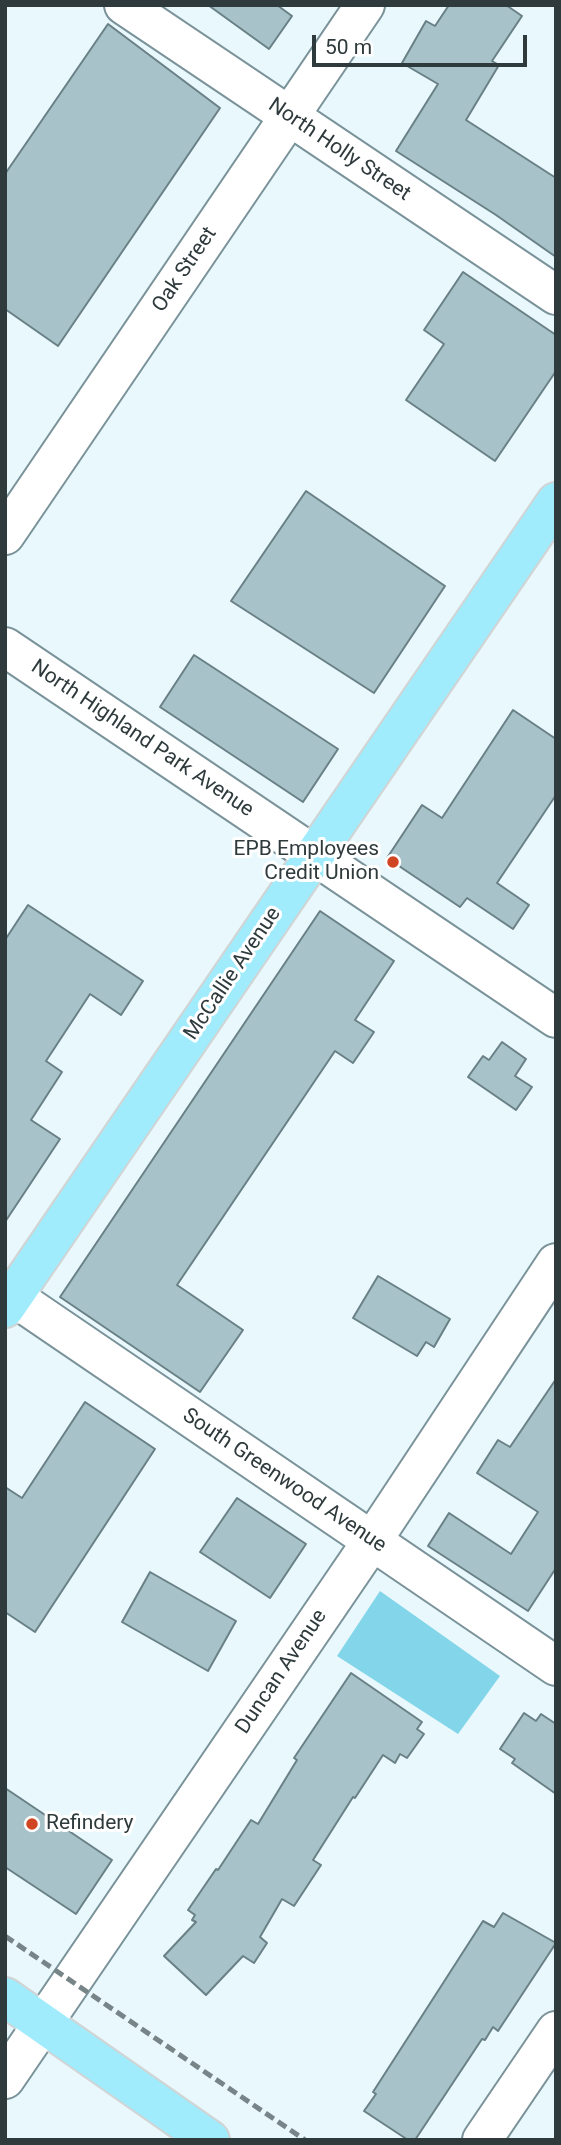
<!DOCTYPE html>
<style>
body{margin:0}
#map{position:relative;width:561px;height:2145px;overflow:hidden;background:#e9f8fd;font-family:Roboto,sans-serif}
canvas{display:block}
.frame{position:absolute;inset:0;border:7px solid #2f3a3c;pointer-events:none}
.scale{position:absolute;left:312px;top:35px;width:215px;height:32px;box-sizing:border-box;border:4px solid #2f3a3c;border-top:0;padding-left:9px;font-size:21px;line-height:24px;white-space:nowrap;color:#2f3a3c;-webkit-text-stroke:5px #fff;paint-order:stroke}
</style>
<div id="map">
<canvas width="561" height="2145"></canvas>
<div class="frame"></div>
<div class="scale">50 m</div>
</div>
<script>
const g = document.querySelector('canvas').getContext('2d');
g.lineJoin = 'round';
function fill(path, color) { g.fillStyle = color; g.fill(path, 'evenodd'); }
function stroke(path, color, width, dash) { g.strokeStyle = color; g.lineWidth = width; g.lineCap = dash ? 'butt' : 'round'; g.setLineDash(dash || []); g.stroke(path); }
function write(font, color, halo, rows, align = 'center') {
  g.font = font + ' Roboto,sans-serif'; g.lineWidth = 6; g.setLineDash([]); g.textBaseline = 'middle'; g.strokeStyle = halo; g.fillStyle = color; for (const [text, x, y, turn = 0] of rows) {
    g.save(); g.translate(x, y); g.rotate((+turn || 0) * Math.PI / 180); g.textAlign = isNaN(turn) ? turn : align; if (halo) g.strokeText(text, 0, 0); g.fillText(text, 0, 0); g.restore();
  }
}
fill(new Path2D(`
 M380,1591L500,1676L458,1734L337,1656Z`), '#83d5e9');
const building = new Path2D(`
 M208,5H277L292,16L269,49Z
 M449,5H506L522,16L492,61L499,65L466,120L556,178V257L496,215L396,151L438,84L402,63L426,21L435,26Z
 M108,24L220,108L58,346L5,309V174Z
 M463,272L556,335V371L495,461L406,400L444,344L424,330Z
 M306,491L445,586L374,693L231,601Z
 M194,655L338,749L303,802L160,707Z
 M513,710L556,739V795L497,883L529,905L513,929L467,898L460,907L387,858L422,805L442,818Z
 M28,905L143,981L121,1015L90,994L46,1061L62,1072L31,1120L60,1139L5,1222V940Z
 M320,911L394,961L355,1020L374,1032L353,1063L335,1051L177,1285L243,1330L200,1392L60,1297Z
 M502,1042L526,1059L515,1076L532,1087L516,1110L468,1077L483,1056L489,1060Z
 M378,1276L450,1319L434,1347L426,1342L417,1356L353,1318Z
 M556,1379V1568L528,1611L428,1546L449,1513L511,1554L538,1512L477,1473L498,1440L510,1447Z
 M85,1402L155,1449L35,1632L5,1612V1487L22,1498Z
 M237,1498L306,1544L270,1598L200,1552Z
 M150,1572L236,1621L208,1671L122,1622Z
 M351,1673L422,1722L417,1729L424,1734L407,1758L400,1754L395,1763L383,1755L355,1798L353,1797L313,1860L321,1865L294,1906L282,1899L260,1937L267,1943L254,1963L243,1956L206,1995L164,1956L196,1922L192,1920L195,1915L188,1910L216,1869L218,1870L251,1820L258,1824L297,1760L294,1758Z
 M524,1713L536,1721L541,1714L556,1724V1794L512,1763L515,1759L500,1749Z
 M5,1788L112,1860L76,1914L5,1867Z
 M503,1913L556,1943L498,2031L493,2027L485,2040L482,2039L415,2140H408L364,2111L376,2094L373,2092L483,1921L494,1927Z`);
fill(building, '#a8c2c9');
stroke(building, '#688086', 2);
const minor = new Path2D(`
 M124,5L556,295
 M5,535L365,5
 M5,647L556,1018
 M5,1291L556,1666
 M5,2079L372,1541L556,1263
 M482,2140L556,2031`);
const major = new Path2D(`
 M5,1308L556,502
 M5,1997L210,2140`);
stroke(minor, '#7a9299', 42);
stroke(major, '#d1d4d4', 42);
stroke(minor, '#fff', 38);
stroke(major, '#a0ecfd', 38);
stroke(new Path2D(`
 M5,1936L305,2140`), '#788588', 5, [10, 5]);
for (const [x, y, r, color] of [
 [393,862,7,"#d04622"],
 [32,1824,7,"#d04622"]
]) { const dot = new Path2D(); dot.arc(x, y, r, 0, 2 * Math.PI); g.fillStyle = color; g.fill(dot); stroke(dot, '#fff', 2.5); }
write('21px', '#2f3a3c', '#fff', [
 ["North Holly Street",339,150,34],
 ["Oak Street",185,270,-56],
 ["North Highland Park Avenue",142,739,34],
 ["McCallie Avenue",233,974,-56],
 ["South Greenwood Avenue",284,1481,34],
 ["Duncan Avenue",282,1672,-56]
]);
write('21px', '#2f3a3c', '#fff', [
 ["EPB Employees",379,850],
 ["Credit Union",379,874],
 ["Refindery",46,1824,"left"]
], 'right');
</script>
